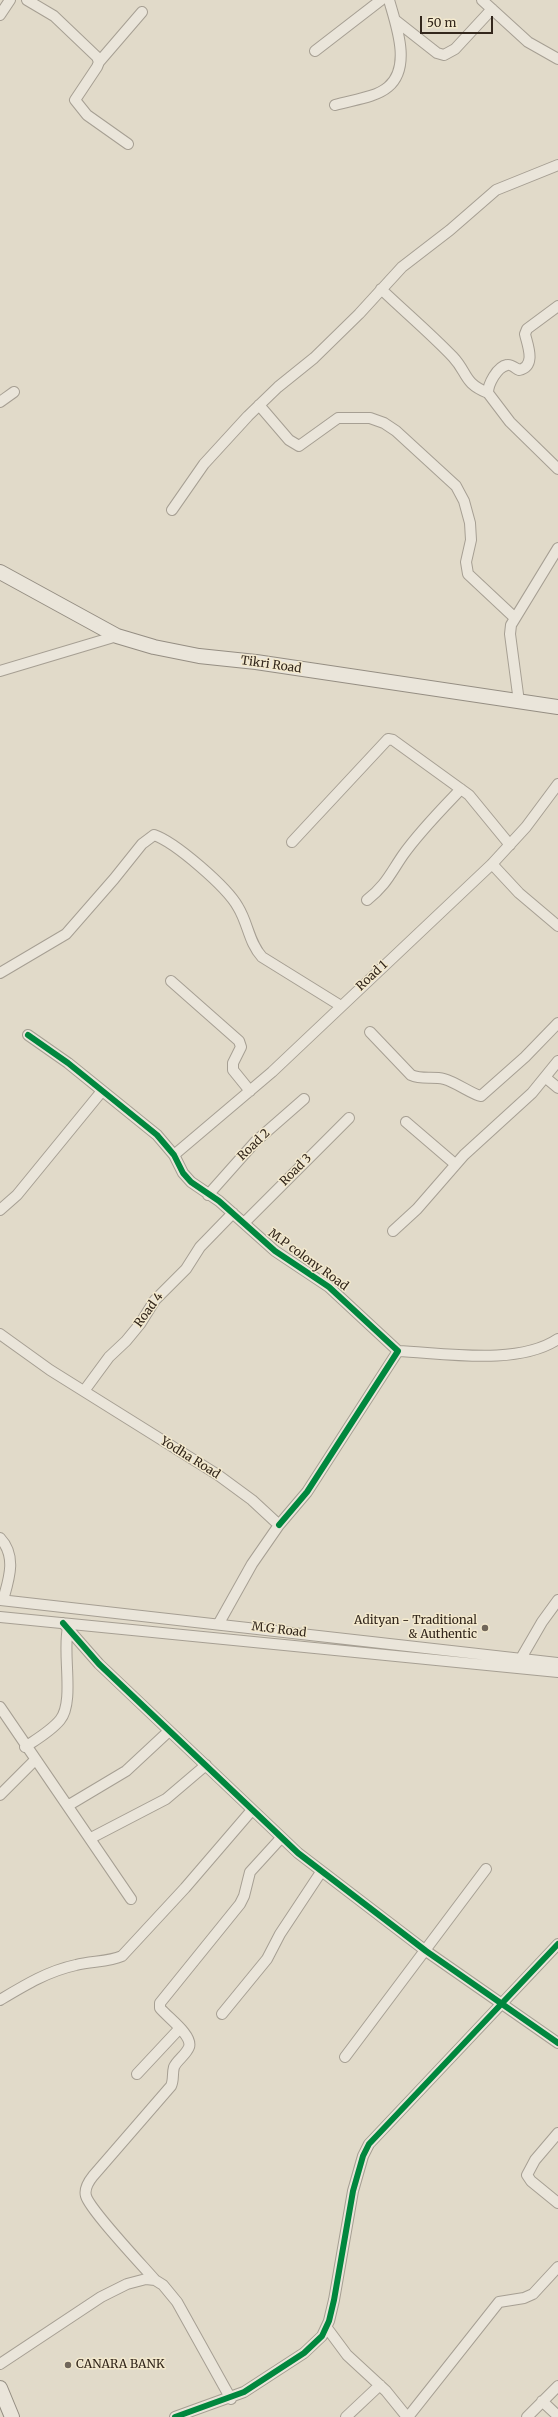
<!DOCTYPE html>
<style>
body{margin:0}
#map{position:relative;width:558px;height:2417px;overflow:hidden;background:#e1dac9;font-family:Merriweather,serif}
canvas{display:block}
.scale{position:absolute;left:420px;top:16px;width:73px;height:18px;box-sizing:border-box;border:2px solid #33271c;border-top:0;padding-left:5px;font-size:12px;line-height:14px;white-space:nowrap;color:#33271c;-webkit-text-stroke:3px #f3e9ce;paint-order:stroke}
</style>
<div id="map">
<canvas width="558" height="2417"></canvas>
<div class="scale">50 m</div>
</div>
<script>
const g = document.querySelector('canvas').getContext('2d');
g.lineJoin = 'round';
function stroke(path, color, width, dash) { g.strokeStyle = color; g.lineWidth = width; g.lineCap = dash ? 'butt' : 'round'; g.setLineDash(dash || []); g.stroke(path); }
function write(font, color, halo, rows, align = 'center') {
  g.font = font + ' Merriweather,serif'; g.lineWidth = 3; g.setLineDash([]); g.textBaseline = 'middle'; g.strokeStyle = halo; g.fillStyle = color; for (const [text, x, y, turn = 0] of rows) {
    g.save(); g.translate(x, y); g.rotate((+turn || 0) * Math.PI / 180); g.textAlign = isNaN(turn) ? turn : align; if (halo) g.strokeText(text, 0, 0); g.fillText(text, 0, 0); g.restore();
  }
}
const street = new Path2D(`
 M27,0L54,16L97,57L99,62L97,67L75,100L87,115L128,144
 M482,0L528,42L558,59
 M0,15L10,0
 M395,20L437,53L444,55L455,49L492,9
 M315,51L381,0
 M99,62L142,12
 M335,105C351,100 375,98 388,87C412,67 396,25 389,0
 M381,289C405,312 430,333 453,357C468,373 463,383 488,393
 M558,306L527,329L525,334C527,344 537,366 519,370C515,368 511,364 507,365C497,367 488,384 488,393L510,422L558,469
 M0,402L14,392
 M259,405L289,440L299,446L338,418H370L384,423L396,431L456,486L464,501L470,523L471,540L466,562L468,574L515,618
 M172,510L204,464L248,416L278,387L314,358L359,314L402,267L450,230L496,190L558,165
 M0,671L117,636
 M519,702L510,634L511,625L558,548
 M292,842L388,739L393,740L469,795L510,845
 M492,864L519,893L558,926
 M367,900C386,885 390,874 403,855C420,831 441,810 461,789
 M0,973L66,934L114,879L142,844L154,835C175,842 227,887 238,907C248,923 249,943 262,957L341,1006
 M171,981L239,1041L241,1047L233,1063V1070L250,1091
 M370,1032L411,1075C422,1080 433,1076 444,1079C456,1082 473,1095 481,1096L525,1057L558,1023
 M28,1035L68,1063L157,1135L174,1155L183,1173L191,1182L219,1201L275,1251L329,1287L398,1351L307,1492L279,1525
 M546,1078L558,1088
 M406,1122L455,1164
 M174,1155L272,1072L492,864L526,827L558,784
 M208,1195L256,1141L304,1099
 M0,1210L17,1195L102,1091
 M244,1223L349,1118
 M393,1231L417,1209L464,1155L532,1093L558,1061
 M0,1334L50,1370L218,1475L252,1500L279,1525L252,1564L219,1623
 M398,1351C444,1353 518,1366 558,1339
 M84,1391L109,1357L126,1341L140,1324L155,1300L186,1269L200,1247L233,1213
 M0,1538C17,1556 9,1579 3,1600
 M0,1600L558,1663
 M0,1617L558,1672
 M63,1623L99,1664L298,1853L426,1951L558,2043
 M520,1660L542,1622L558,1600
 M0,1707L131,1899
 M25,1747C37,1739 51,1731 60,1720C75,1702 62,1652 68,1628
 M0,1795L35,1760
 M69,1805L126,1771L169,1731
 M91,1838L166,1799L206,1765
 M0,2000C25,1985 48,1971 76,1965C91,1961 109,1962 122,1956L185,1888L252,1810
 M222,2014L267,1959L280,1934L321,1872
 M345,2057L486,1869
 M137,2074L180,2028
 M558,2133L535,2160L527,2175L531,2181L558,2203
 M155,2280C142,2265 90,2210 86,2196C84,2189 89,2181 93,2176L171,2086C174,2080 172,2074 174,2067C177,2060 186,2055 189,2047C193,2035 167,2017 160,2008V2003L240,1904L244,1896L250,1872L281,1838
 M327,2328L347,2355L386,2391L407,2417
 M0,2364L101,2297L127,2284L146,2279L155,2280L163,2285L177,2302L231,2399
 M542,2401L558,2416
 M175,2417L244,2392L304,2353L322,2336L329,2321L334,2300L353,2191L363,2156L369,2144L558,1944
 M346,2417L380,2385
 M408,2417L499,2302L524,2298L533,2294L558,2267
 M527,2417L558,2386`);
const secondary = new Path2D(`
 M0,572L117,636L154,647L199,656L256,662L558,707
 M0,2388L12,2417`);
stroke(street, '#a69f93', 12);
stroke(secondary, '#958e83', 16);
stroke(street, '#eae5da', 10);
stroke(secondary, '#eae5da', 14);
stroke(new Path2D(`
 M28,1035L68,1063L157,1135L174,1155L183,1173L191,1182L219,1201L275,1251L329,1287L398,1351L307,1492L279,1525
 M63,1623L99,1664L298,1853L426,1951L558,2043
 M175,2417L244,2392L304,2353L322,2336L329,2321L334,2300L353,2191L363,2156L369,2144L558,1944`), '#00873e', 6);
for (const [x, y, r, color] of [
 [485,1628,4,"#706659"],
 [68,2365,4,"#706659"]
]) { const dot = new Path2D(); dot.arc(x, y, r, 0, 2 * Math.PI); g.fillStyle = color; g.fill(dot); stroke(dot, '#f3e9ce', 1.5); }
write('12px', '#33271c', '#f3e9ce', [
 ["Tikri Road",271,665,8],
 ["Road 1",372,976,-43],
 ["Road 2",254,1145,-44],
 ["Road 3",296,1170,-45],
 ["M.P colony Road",308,1260,36],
 ["Road 4",149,1310,-54],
 ["Yodha Road",190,1458,32],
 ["M.G Road",279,1630,7]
]);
write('12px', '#33271c', '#f3e9ce', [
 ["Adityan - Traditional",477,1621],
 ["& Authentic",477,1635],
 ["CANARA BANK",76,2365,"left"]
], 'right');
</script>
